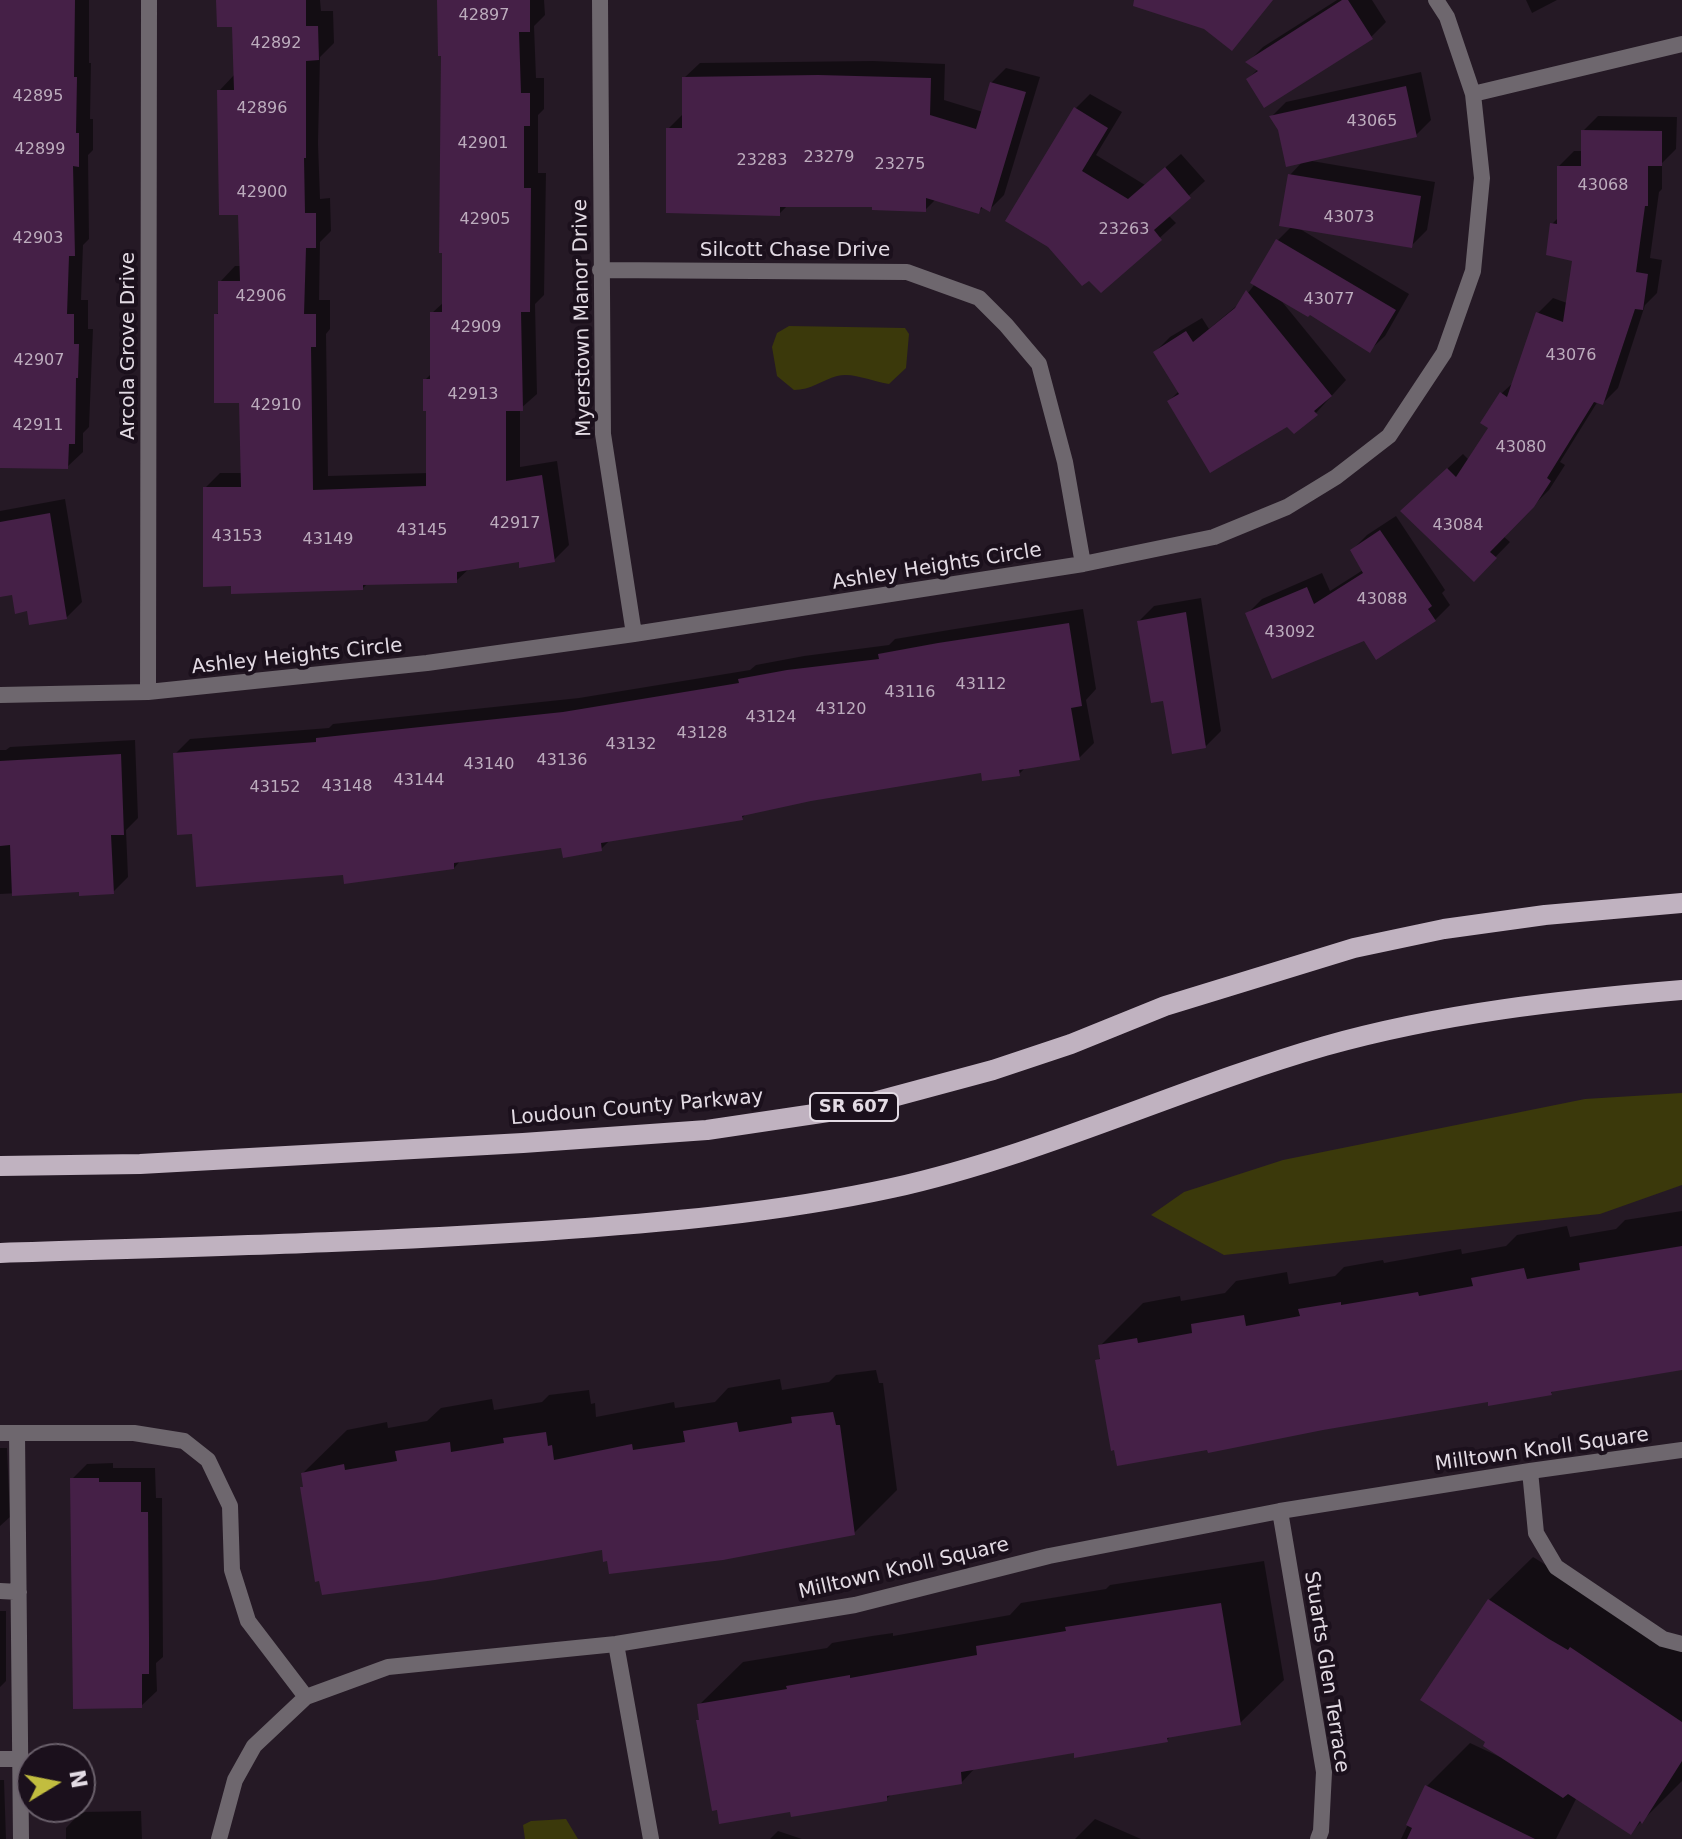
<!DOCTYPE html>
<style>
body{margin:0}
#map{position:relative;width:1682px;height:1839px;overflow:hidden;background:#251925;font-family:"DejaVu Sans",sans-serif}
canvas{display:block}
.north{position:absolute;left:16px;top:1743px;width:80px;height:80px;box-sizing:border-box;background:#1b101c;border:2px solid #6b616c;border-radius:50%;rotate:80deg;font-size:22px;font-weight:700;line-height:32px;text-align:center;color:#e3dbe4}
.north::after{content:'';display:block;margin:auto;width:28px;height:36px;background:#c2bd3f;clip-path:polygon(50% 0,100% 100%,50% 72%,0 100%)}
</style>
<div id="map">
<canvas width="1682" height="1839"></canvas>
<div class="north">N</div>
</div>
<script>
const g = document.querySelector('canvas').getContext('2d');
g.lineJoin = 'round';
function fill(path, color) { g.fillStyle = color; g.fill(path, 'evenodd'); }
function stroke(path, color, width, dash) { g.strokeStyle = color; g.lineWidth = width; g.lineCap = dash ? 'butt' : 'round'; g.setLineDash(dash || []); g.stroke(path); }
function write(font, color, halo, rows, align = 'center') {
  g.font = font + ' "DejaVu Sans",sans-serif'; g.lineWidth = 8; g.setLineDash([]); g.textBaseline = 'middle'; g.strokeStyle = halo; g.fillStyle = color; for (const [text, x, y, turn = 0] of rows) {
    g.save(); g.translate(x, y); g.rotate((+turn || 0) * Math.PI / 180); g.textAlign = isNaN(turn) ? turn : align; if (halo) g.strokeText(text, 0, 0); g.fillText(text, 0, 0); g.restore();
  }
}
fill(new Path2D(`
 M789,326L905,328L909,334L906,368L889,384C872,382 854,372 837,376C822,380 811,390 794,390L777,376L772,347L777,333Z
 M1682,1093V1185L1600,1214L1224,1255L1151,1215L1184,1192L1283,1160L1585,1099Z
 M566,1819L578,1839H525L523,1825L531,1821Z`), '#3b390b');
fill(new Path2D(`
 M0,0H89V63H91L90,119H93V150L88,155L89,239L83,245L81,300H88V329H93L89,427L83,433V452L67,467L0,466Z
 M218,0H320L321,11H333L334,43L320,57L318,143L320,199L330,198L331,231L320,242L319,300H330V329L326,334L328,476L428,473L425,380L432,373V313L444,302L443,54L439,0H544L545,15L534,26L536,78H544V109L538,115V173H546L544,295L535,304L537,394L520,409V467L557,461L569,545L554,560L520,559L470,568L456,581L368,583L362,589L205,488L220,473H243L241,401L216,315L220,311V282L235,266H242L240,212L219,91L235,74L234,25Z
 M1337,0H1372L1386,22L1371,37L1248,79L1258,69L1248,62L1263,47Z
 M1526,0H1557L1532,13Z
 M873,61L945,64L944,100L983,112L991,83L1006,68L1040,77L1004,195L989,210L984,206L978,212L936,199L925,210L874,205H788L779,214L668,129L684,113V78L700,63Z
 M1421,72L1431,120L1416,135L1306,160L1435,182L1427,230L1412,245L1295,226L1409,294L1385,336L1370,350L1310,313L1279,298L1346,380L1316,413L1288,424L1169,401L1179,391L1155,352L1170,337L1202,318L1209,329L1240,303L1255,284L1278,240L1292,226L1290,175L1304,160L1272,116L1286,102Z
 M1090,94L1122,112L1096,155L1145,185L1181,154L1205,181L1168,215L1176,223L1101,291L1090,278L1075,109Z
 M1598,116L1677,117L1676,149L1662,163V189L1659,192L1650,258L1662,260L1657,293L1645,305L1618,388L1603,403L1598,401L1560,462L1565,465L1549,490L1503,536L1510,542L1474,579L1417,497L1463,454L1469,460L1491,427L1502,393L1515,381L1538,313L1553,298L1567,303L1574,260L1552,224L1559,217V166L1574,151H1583V131Z
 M65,499L82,602L67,617L28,609L14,592L0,595V511Z
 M1396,516L1445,590L1442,593L1450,605L1435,620L1365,639L1247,614L1262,599L1322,573L1330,591L1363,570L1352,550L1367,535Z
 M1201,598L1221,731L1206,746L1165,698L1139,621L1154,606Z
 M1083,609L1096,689L1086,700L1094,743L1079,758L1026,767L1019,774L983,771L811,799L748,812L742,818L611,839L601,849L563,846L461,860L454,868L345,873L194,832L175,754L190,739L329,728L333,724L579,698L750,670L756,665L804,656L889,645L895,639L955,629Z
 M135,740L138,818L126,830L128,877L113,892L80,890L0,894V750H6L10,747Z
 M1682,1211V1368L1555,1390L1551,1393L1489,1400L1274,1436L1097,1361L1102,1356L1100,1346L1143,1303L1180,1296L1181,1301L1225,1293L1236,1281L1287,1272L1289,1284L1335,1276L1344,1267L1383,1260L1384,1263L1461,1249L1462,1254L1506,1246L1517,1235L1567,1226L1570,1237L1616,1229L1625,1220Z
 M876,1370L879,1383H883L897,1490L854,1533L603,1548L302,1488L305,1485L303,1473L347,1430L387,1422L388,1428L427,1421L441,1408L492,1399L494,1410L542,1402L549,1395L589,1390L591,1404L595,1403L596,1417L674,1402L675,1408L715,1402L728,1388L780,1379L782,1390L829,1382L836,1375Z
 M0,1448H7L10,1517L0,1526Z
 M113,1463V1468H155L156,1498H162L163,1657L156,1663L157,1691L141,1706L72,1479L87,1464Z
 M1533,1557L1682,1650V1781L1631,1832L1577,1797L1556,1839H1401L1426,1787L1470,1743L1500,1757L1501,1755L1489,1600Z
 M1264,1561L1284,1680L1240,1723L1172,1735L1167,1740L1075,1751L976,1767L962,1782L892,1794L886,1799L698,1721L701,1718L699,1705L743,1662L827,1648L832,1643L872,1636L893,1633V1636L1010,1615L1021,1603L1106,1589L1110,1585Z
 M0,1611H6V1681L0,1687Z
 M0,1780H4L6,1839H0Z
 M141,1811L142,1839H66V1828L81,1812Z
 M1095,1819L1141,1839H1075Z
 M778,1831L802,1839H770Z`), '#0007');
fill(new Path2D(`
 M0,0H75L74,77H77L76,133H79V167L73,166L75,256H69L67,314H74V344H79L78,378H76L75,444H69L68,469L0,468Z
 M216,0H306V26H318L319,60L306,61V158H304L305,213H316V248H306L304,314H316V347H311L313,490L426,486V411H423V379H430V312H442V253H439L441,56H438L437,0H530V32H519L521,93H530V126H524V188H531L530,312H521L523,411H506V481L542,475L555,562L519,568V562L457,572V583L363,585V590L231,594V586L203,587V487H241L239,403H214V314H218V281H240L238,215H219L217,90H234L232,27H217Z
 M1134,0H1273L1232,51L1204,29L1133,6Z
 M1342,0H1348L1373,39L1264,108L1246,79L1258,71L1245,62Z
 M818,75L931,78L930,115L976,129L990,82L1026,92L990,212L981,207L979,214L926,198V212L872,210V207H780V216L666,213V128H682V77Z
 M1406,86L1417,137L1286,167L1278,130L1269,116Z
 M1074,107L1108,128L1082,171L1128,199L1165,167L1191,198L1154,230L1162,240L1101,293L1089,281L1082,286L1048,247L1005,221Z
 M1581,130L1662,131V166H1648V206H1645L1636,272L1648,274L1643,310L1635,309L1603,405L1594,402L1547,478L1551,481L1534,507L1490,552L1497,558L1474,582L1400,511L1447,468L1456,477L1488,428L1480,423L1500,392L1507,397L1536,312L1563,322L1572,261L1546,255L1550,223L1557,224V166H1581Z
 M1288,174L1421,196L1412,248L1279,226Z
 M1276,239L1396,310L1370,353L1310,315L1308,317L1250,283Z
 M1246,290L1332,396L1314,411L1318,415L1294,434L1287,427L1210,473L1167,401L1179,394L1153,352L1186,331L1193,342L1235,308Z
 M50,513L67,619L29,625L27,611L15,614L12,595L0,597V522Z
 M1380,530L1432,606L1428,609L1436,621L1376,660L1364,641L1272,679L1245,613L1307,587L1314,604L1363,573L1350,550Z
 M1186,612L1206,748L1172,754L1163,701L1151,703L1137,621Z
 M1069,623L1082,706L1071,708L1080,760L1019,770L1020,776L982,781L981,773L811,801L742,816L743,820L601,843L602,851L563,858L561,848L454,863V869L344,884L343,875L196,887L192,834L177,835L173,753L316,742V738L563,712L739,683L738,679L787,670L879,659L878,654L938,643Z
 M121,754L124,835H111L114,894L79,896V892L12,896L10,845L0,846V761Z
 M1682,1246V1370L1551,1392L1552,1395L1488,1406V1402L1323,1430L1208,1453L1207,1450L1117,1466L1114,1450L1111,1451L1095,1360L1100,1359L1098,1345L1137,1338L1138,1343L1192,1333L1191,1324L1244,1315L1246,1326L1300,1316L1298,1309L1341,1302V1305L1418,1292L1419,1296L1473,1286L1471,1278L1524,1268L1527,1279L1580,1270L1579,1263Z
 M833,1412L836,1425H840L855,1535L723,1560L609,1574L607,1561L603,1562L602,1550L435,1580L322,1595L319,1581L315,1582L300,1487H303L301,1473L344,1464L345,1470L397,1461L395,1451L450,1442L451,1452L504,1443L503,1438L546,1432L548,1446L552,1445L554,1460L632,1444L633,1450L685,1442L683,1431L737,1422L739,1432L792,1423L791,1417Z
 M70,1478H99V1482H141V1512H148L149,1637V1674H142V1708L73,1709Z
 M1488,1599L1549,1639L1568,1650L1570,1647L1682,1722V1761L1642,1824L1640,1821L1631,1835L1568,1794L1563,1798L1483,1746L1485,1742L1420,1700Z
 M1221,1603L1241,1725L1167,1738L1168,1742L1074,1758V1753L961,1772L962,1784L887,1796V1801L791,1817L790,1812L719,1824L717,1810L712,1811L696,1720H699L697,1704L787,1689L786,1686L827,1679L850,1675V1678L977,1655L976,1646L1066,1631L1065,1627Z
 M1425,1785L1535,1839H1407L1412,1828L1406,1825Z`), '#452047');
stroke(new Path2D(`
 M600,0L603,434L634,634
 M1473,94L1682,44
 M600,270L907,272L979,298L1006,325L1039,364L1065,462L1083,564
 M148,692L149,0
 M0,695L148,692L427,663L634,634L1083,564L1214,537L1287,507L1336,477L1389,436L1444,353L1473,271L1482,178L1473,94L1447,17L1436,0
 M0,1433H134L184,1441L208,1460L230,1506L232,1570L248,1621L306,1697
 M17,1433L21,1839
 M1530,1471L1536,1533L1556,1567L1663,1639L1682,1644
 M1280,1511L1324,1772L1321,1831L1318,1839
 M0,1591L19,1592
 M616,1644L651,1839
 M0,1759H20
 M219,1839L235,1780L254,1746L306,1697L388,1667L616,1644L855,1605L1049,1556L1280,1511L1530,1471L1682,1450`), '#6e676e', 16);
stroke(new Path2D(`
 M0,1166L140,1164L523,1143L707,1130L848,1109L993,1070L1071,1044L1165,1006L1354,948L1444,929L1545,915L1682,903
 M0,1253C181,1247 362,1243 542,1231C659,1223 777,1213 892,1188C1041,1155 1179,1088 1325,1046C1442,1013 1562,1000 1682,990`), '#c0b2c0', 20);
write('16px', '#bcacbd', null, [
 ["42897",484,16],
 ["42892",276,44],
 ["42895",38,97],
 ["42896",262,109],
 ["43065",1372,122],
 ["42901",483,144],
 ["42899",40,150],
 ["23279",829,158],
 ["23283",762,161],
 ["23275",900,165],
 ["43068",1603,186],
 ["42900",262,193],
 ["43073",1349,218],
 ["42905",485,220],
 ["23263",1124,230],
 ["42903",38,239],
 ["42906",261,297],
 ["43077",1329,300],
 ["42909",476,328],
 ["43076",1571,356],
 ["42907",39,361],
 ["42913",473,395],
 ["42910",276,406],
 ["42911",38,426],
 ["43080",1521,448],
 ["42917",515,524],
 ["43084",1458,526],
 ["43145",422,531],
 ["43153",237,537],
 ["43149",328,540],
 ["43088",1382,600],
 ["43092",1290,633],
 ["43112",981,685],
 ["43116",910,693],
 ["43120",841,710],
 ["43124",771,718],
 ["43128",702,734],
 ["43132",631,745],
 ["43136",562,761],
 ["43140",489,765],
 ["43144",419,781],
 ["43148",347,787],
 ["43152",275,788]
]);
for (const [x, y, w] of [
 [854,1107,88]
]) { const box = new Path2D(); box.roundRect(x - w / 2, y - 14, w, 28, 6); g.fillStyle = '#1b101c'; g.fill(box); stroke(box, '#e3dbe4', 2); }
write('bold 18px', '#e3dbe4', null, [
 ["SR 607",854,1107]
]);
write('20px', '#e3dbe4', '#1b101c', [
 ["Silcott Chase Drive",795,251],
 ["Myerstown Manor Drive",583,318,-91],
 ["Arcola Grove Drive",129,346,-90],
 ["Ashley Heights Circle",937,567,-9],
 ["Ashley Heights Circle",297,657,-6],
 ["Loudoun County Parkway",637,1108,-5],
 ["Milltown Knoll Square",1542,1450,-8],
 ["Milltown Knoll Square",904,1569,-13],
 ["Stuarts Glen Terrace",1326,1672,81]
]);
</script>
